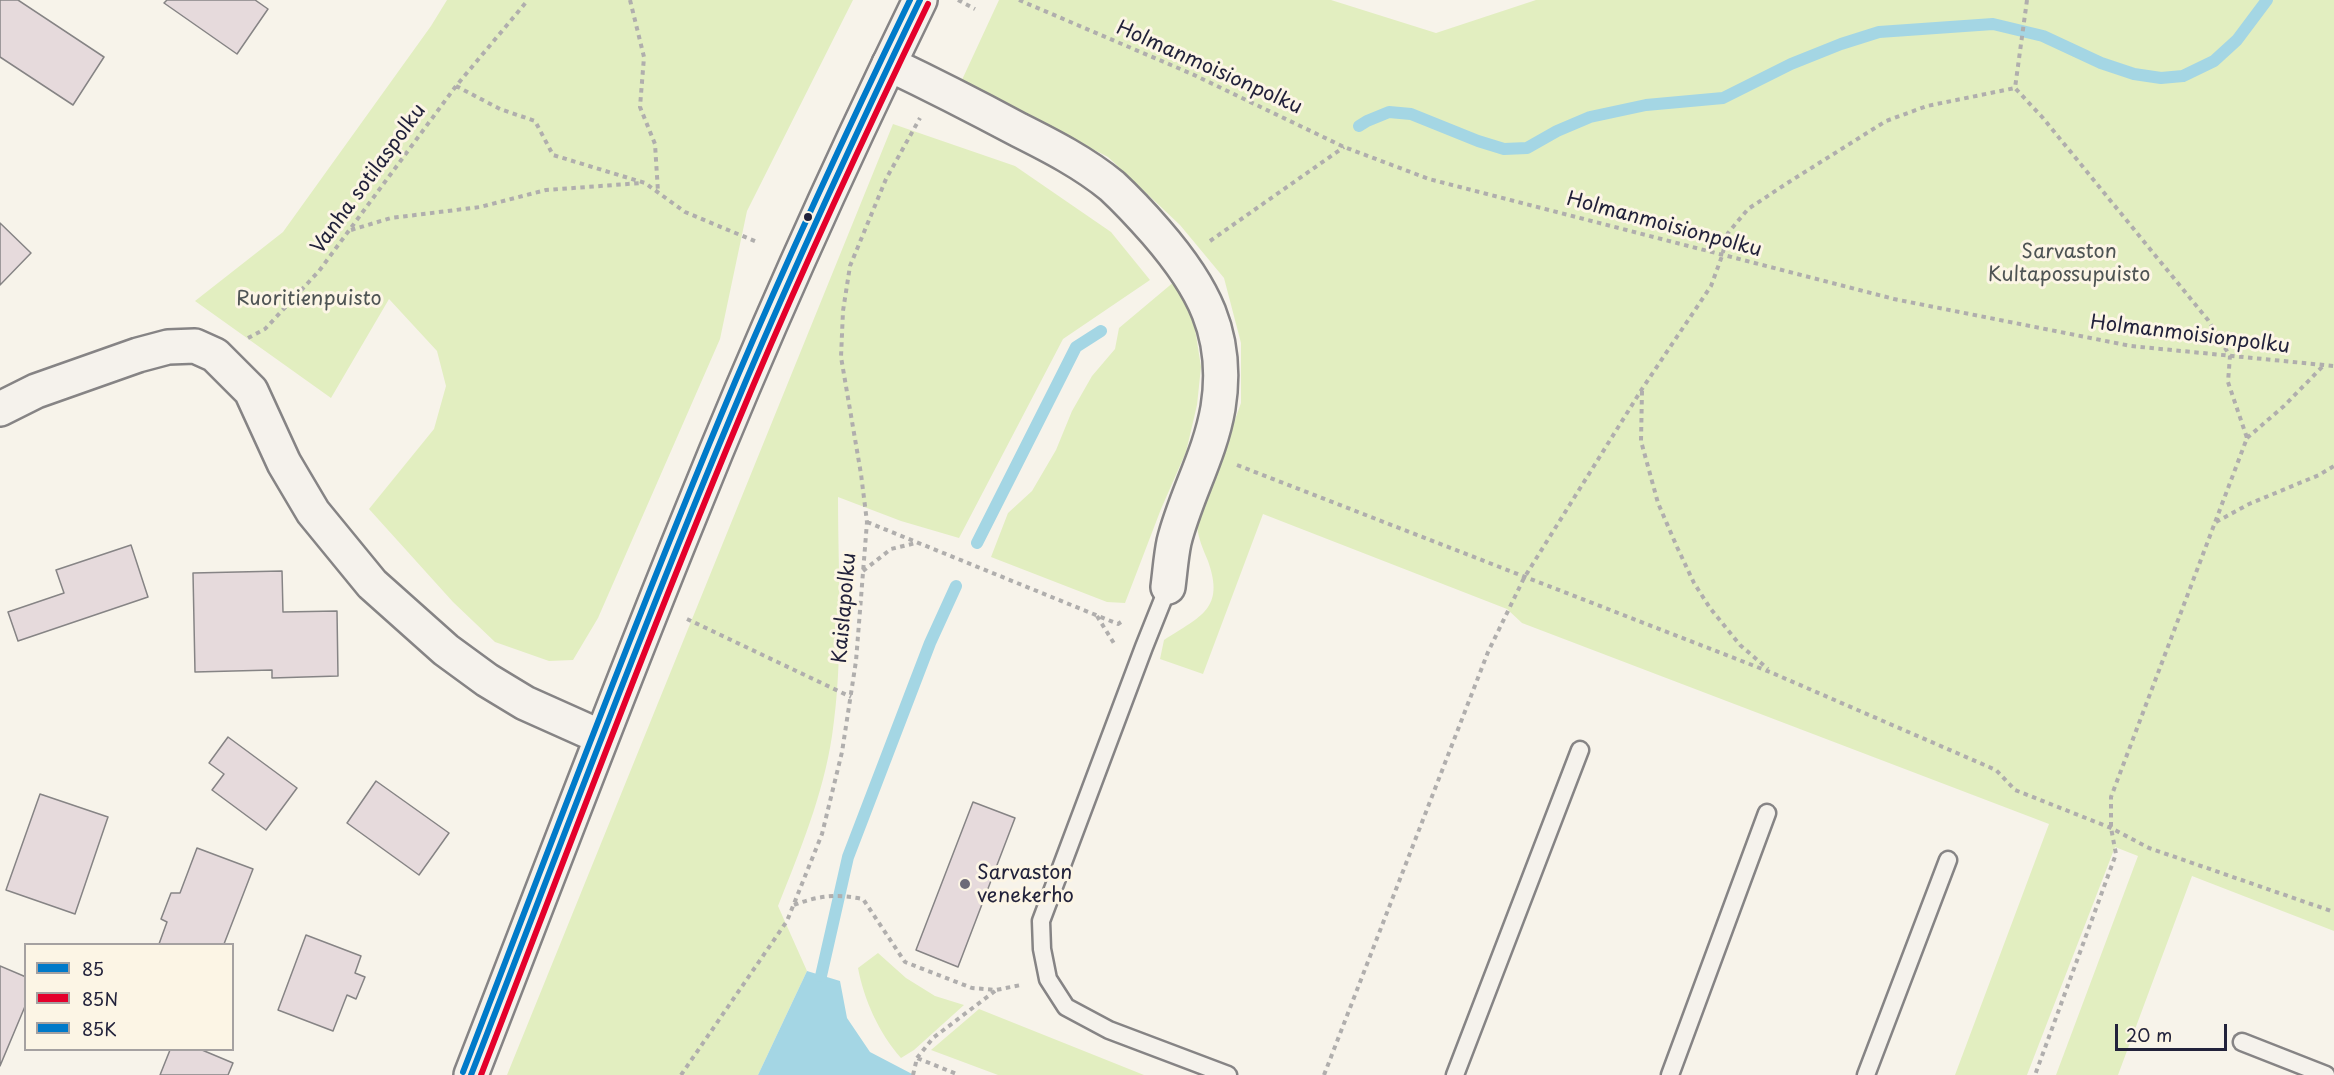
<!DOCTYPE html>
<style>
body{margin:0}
#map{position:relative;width:2334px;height:1075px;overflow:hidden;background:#f7f3ea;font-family:"Playpen Sans",sans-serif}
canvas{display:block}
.legend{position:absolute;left:24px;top:943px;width:210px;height:108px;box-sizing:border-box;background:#fcf5e5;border:2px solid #a5a1a1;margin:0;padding:8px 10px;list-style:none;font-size:18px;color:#22223b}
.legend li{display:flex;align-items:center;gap:12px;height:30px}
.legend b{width:30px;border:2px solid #a5a1a1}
.scale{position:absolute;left:2115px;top:1024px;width:112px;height:27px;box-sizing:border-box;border:3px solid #22223b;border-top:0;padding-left:8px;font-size:18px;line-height:21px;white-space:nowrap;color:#22223b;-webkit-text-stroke:4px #fcf5e5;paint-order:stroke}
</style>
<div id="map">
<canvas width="2334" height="1075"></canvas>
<ul class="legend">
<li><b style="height:8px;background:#007ac9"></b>85</li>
<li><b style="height:8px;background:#e4002b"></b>85N</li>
<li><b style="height:8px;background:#007ac9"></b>85K</li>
</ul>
<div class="scale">20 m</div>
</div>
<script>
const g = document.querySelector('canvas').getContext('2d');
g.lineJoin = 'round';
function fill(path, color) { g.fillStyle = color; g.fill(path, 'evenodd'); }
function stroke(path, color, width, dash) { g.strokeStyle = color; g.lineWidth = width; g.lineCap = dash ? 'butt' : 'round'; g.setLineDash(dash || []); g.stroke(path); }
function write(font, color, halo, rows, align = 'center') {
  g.font = font + ' "Playpen Sans",sans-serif'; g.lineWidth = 6; g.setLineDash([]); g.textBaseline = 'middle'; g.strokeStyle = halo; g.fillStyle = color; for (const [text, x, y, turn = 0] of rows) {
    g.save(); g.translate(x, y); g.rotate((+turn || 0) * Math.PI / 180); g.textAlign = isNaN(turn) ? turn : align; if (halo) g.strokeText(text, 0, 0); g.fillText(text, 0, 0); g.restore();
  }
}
fill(new Path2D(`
 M447,0H853L747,211L720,339L598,618L573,660L549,661L495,642L453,602L369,509L434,429L446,386L437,351L389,299L331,398L195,301L283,232L431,26Z
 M999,0H1331L1436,33L1536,0H2334V931L2192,876L2118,1075H2056L2138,856L2115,847L2027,1075H1955L2049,824L1522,623L1507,609L1263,514L1203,674L1160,659L1164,640C1201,616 1225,609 1208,561C1203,549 1198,538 1197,525L1241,403V343L1224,278L1180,225L1108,157L961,82Z
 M893,124L1015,166L1111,232L1150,280L1063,339L959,538L901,521L838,497C838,576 844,658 832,736C823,795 800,851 778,906L807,971L758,1075H507Z
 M1175,281L1194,322L1201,367L1197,405L1186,452L1161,509L1125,603L1107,602L991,557L1008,513L1032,491L1056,450L1072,411L1092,376L1115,349L1119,328Z
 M878,953L906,978L935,996L964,1005L914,1050L901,1058C879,1033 864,1000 858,968Z
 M979,1009L1144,1075H998L931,1050Z`), '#e2eec0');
fill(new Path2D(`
 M807,971L840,981L847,1018L870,1052L914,1075H758Z`), '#a4d6e4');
stroke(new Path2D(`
 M1359,126L1367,121L1389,112L1411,114L1478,141L1504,149L1527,148L1557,131L1590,117L1646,105L1723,98L1791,64L1841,44L1879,32L1993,24L2043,36L2101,63L2134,74L2161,78L2183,76L2214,61L2237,40L2267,0
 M977,543L1076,347L1101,331
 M821,976L848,857L930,643L956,586`), '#a4d6e4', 12);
const building = new Path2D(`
 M0,0H18L104,57L73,105L0,57Z
 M167,0H255L268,9L237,54L164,3Z
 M0,223L31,253L0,285Z
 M131,545L148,597L18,641L8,612L64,593L56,570Z
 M282,571L283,612L337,611L338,676L272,678V670L195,672L193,573Z
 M228,737L297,788L266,830L212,790L224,774L209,763Z
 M376,781L449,833L419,875L347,823Z
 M40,794L108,817L75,914L6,890Z
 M973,802L1015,818L958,967L916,950Z
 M197,848L253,869L224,944H159L167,922L161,919L171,893H180Z
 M306,935L361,956L355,973L365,977L356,999L347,995L333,1031L278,1010Z
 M0,966L26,977V1004L0,1066Z
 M170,1050H202L233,1063L228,1075H160Z`);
fill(building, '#e6dadc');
stroke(building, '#868485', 1.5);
const service = new Path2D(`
 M1168,587L1144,647L1041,921L1042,949L1048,979L1066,1007L1109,1030L1228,1075
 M2242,1042L2326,1075
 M1455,1075L1580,750
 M1670,1075L1767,813
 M1866,1075L1948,860`);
const minor = new Path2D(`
 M889,64C933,85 976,107 1019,130C1051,146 1084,163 1112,186C1127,200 1142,216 1156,232C1202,285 1230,334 1218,408C1210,455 1185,497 1174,542C1171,556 1170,572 1168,587
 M0,409L36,391L138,355L168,347L195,346L215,355L251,391L284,463L313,512L372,584L446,650L487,680L525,703L601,737`);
const secondary = new Path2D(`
 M471,1075C544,888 615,699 691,513C761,339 838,168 920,0`);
stroke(service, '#868485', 21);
stroke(minor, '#868485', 38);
stroke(secondary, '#868485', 38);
stroke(new Path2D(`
 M630,0L644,57L640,107L655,144L658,192
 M958,0L975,9
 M1019,0L1192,74L1344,147L1429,179L1894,299L2131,346L2334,366
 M2027,0L2015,88L2043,118L2208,320L2230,356L2228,382L2247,438L2111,797V828L2116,854L2035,1075
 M456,86L500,109L535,121L553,155L645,183L685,212L757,242
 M351,230L391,218L480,207L546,190L641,183
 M1210,241L1344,147
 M248,338L265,329L319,271L456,86L528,0
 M1642,391L1641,441L1658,503L1677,547L1694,583L1710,608L1740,645L1768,669
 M2247,438L2284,406L2323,366
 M1237,465L1770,672L1996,770L2015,790L2111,828L2149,848L2334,912
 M867,522L1118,624L1124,620
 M2216,522L2249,504L2319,475L2334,466
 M863,571L891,549L916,543
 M1097,616L1115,645
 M687,619L851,697
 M794,905C820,895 837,894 863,899L905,962L972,988L996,990L1021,985
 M917,1058L933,1038L995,991
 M681,1075L787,921L822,834L842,752L856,661L867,522L861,474L841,357L843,311L850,266L886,179L920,118
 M913,1075L917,1058L959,1075
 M1324,1075L1488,652L1524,578L1642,389L1711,286L1722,256L1728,233L1748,209L1789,182L1886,121L1927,106L2015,88`), '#b0aead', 4, [4.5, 4.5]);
stroke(service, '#f5f2ec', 16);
stroke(minor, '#f5f2ec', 33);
stroke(secondary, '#f5f2ec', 33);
stroke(new Path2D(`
 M471,1075C561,844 648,612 745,383C800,254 859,127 920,0`), '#007ac9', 6);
stroke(new Path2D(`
 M481,1075C570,845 657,613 753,386C808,257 867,130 928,4`), '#e4002b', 6);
stroke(new Path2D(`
 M463,1072C552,841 639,610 735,382C790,253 849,126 910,0`), '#007ac9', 6);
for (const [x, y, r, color] of [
 [808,217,5,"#22223b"],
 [965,884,6,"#6d6b78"]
]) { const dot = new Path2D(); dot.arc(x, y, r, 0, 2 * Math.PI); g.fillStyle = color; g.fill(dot); stroke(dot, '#fcf5e5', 2); }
write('20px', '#22223b', '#fcf5e5', [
 ["Holmanmoisionpolku",1209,68,24],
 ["Vanha sotilaspolku",369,179,-54],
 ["Holmanmoisionpolku",1664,225,15],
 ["Holmanmoisionpolku",2190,335,7],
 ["Kaislapolku",845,608,-85]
]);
write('20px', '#4e5454', '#fcf5e5', [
 ["Sarvaston",2069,252],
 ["Kultapossupuisto",2069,275],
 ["Ruoritienpuisto",309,299]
]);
write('20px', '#22223b', '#fcf5e5', [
 ["Sarvaston",977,873],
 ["venekerho",977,896]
], 'left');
</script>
